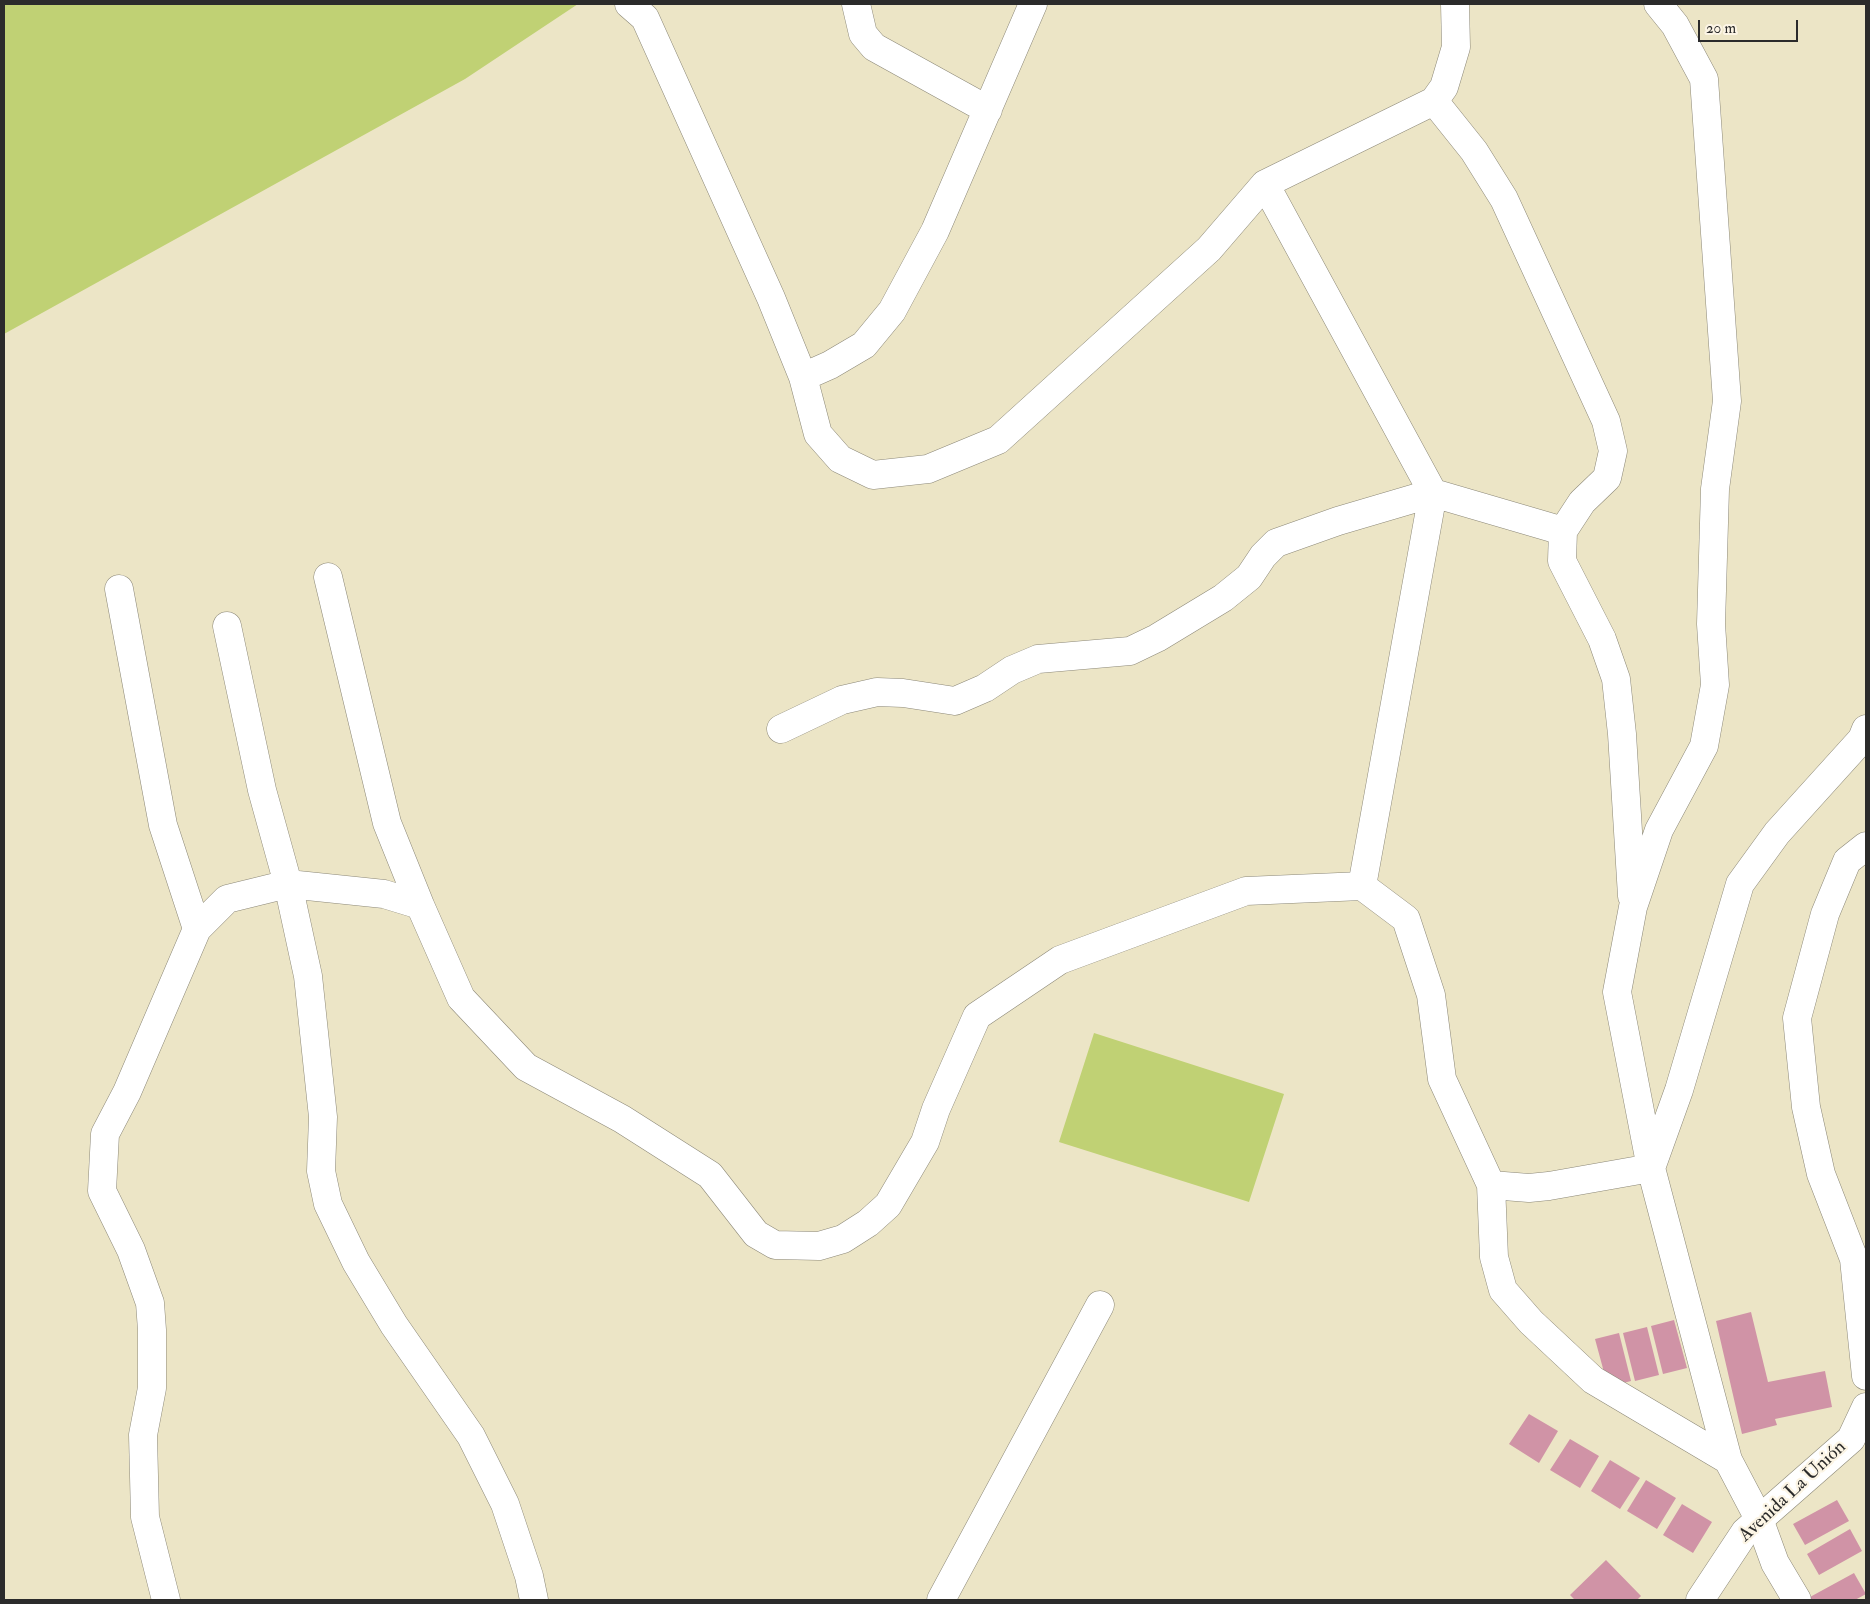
<!DOCTYPE html>
<meta charset="utf-8">
<style>
body{margin:0}
#map{position:relative;width:1870px;height:1604px;overflow:hidden;background:#ece5c6;font-family:"IM FELL Double Pica",serif}
canvas{display:block}
.frame{position:absolute;inset:0;border:5px solid #2b2b2b;pointer-events:none}
.scale{position:absolute;left:1698px;top:20px;width:100px;height:22px;box-sizing:border-box;border:2px solid #2b2b2b;border-top:0;padding-left:6px;font-size:15px;line-height:18px;white-space:nowrap;color:#2b2b2b;-webkit-text-stroke:4px #fcf5e5;paint-order:stroke}
</style>
<div id="map">
<canvas width="1870" height="1604"></canvas>
<div class="frame"></div>
<div class="scale">20 m</div>
</div>
<script>
const g = document.querySelector('canvas').getContext('2d');
g.lineJoin = 'round';
function fill(path, color) { g.fillStyle = color; g.fill(path, 'evenodd'); }
function stroke(path, color, width, dash) { g.strokeStyle = color; g.lineWidth = width; g.lineCap = dash ? 'butt' : 'round'; g.setLineDash(dash || []); g.stroke(path); }
function write(font, color, halo, rows, align = 'center') {
  g.font = font + ' "IM FELL Double Pica",serif'; g.lineWidth = 4.5; g.setLineDash([]); g.textBaseline = 'middle'; g.strokeStyle = halo; g.fillStyle = color; for (const [text, x, y, turn = 0] of rows) {
    g.save(); g.translate(x, y); g.rotate((+turn || 0) * Math.PI / 180); g.textAlign = isNaN(turn) ? turn : align; if (halo) g.strokeText(text, 0, 0); g.fillText(text, 0, 0); g.restore();
  }
}
fill(new Path2D(`
 M4,4H578L465,79L4,334Z
 M1094,1033L1284,1094L1249,1202L1059,1142Z`), '#c0d174');
fill(new Path2D(`
 M1751,1312L1768,1382L1825,1371L1832,1407L1775,1419L1777,1425L1742,1434L1716,1321Z
 M1674,1320L1687,1368L1663,1374L1651,1326Z
 M1647,1327L1659,1375L1635,1381L1623,1333Z
 M1619,1333L1631,1381L1608,1387L1595,1339Z
 M1529,1414L1558,1431L1539,1463L1509,1444Z
 M1570,1439L1599,1456L1580,1488L1550,1470Z
 M1610,1460L1640,1478L1620,1509L1591,1491Z
 M1646,1480L1676,1498L1657,1529L1627,1511Z
 M1837,1500L1849,1521L1805,1545L1793,1524Z
 M1682,1504L1712,1522L1693,1553L1663,1535Z
 M1850,1529L1862,1551L1819,1575L1807,1554Z
 M1606,1560L1641,1596L1637,1600H1575L1570,1595Z
 M1854,1573L1866,1594L1855,1600H1812L1810,1597Z`), '#d093a6');
const minor = new Path2D(`
 M629,4L645,18L771,298L803,377
 M856,4L863,34L874,47L988,110
 M1033,4L935,231L892,311L864,345L830,365L803,377L818,434L840,459L873,475L928,469L998,440L1209,249L1265,184L1434,101L1444,87L1456,47L1455,4
 M1658,4L1675,25L1704,79L1727,401L1715,489L1711,624L1715,685L1704,746L1659,830L1633,907L1617,992L1651,1168L1728,1460L1759,1519L1775,1563L1797,1600
 M1434,101L1474,151L1504,199L1606,421L1613,451L1607,478L1582,502L1563,531L1562,561L1602,639L1616,679L1622,734L1632,896
 M1265,184L1433,493L1362,886
 M328,577L387,823L420,905
 M119,589L163,825L197,929
 M227,626L262,790L288,884L308,976L323,1117L321,1171L328,1204L356,1262L394,1325L471,1436L505,1504L529,1576L534,1600
 M781,729L842,700L877,692L903,693L955,701L985,688L1012,670L1038,659L1130,651L1157,638L1223,598L1249,577L1263,556L1276,543L1338,521L1433,493L1563,531
 M1866,846L1847,861L1825,914L1797,1018L1806,1107L1821,1174L1854,1259L1866,1376
 M1491,1185L1529,1188L1549,1186L1651,1168L1679,1090L1740,884L1777,833L1862,739L1866,729
 M166,1600L145,1517L143,1435L152,1388V1330L150,1303L131,1250L102,1191L105,1134L127,1092L197,929L227,899L288,884L384,894L420,905L461,998L526,1067L622,1119L710,1175L756,1234L775,1245L819,1246L843,1239L868,1223L888,1205L925,1142L936,1109L977,1016L1060,960L1246,891L1362,886L1406,919L1431,995L1442,1079L1491,1185L1494,1257L1503,1290L1531,1322L1593,1380L1728,1460
 M941,1600L1100,1305`);
const secondary = new Path2D(`
 M1700,1600L1745,1532L1851,1439L1866,1407`);
stroke(minor, '#8c8878', 29);
stroke(secondary, '#8c8878', 29);
stroke(minor, '#fff', 28);
stroke(secondary, '#fff', 28);
write('19px', '#2b2b2b', '#fcf5e5', [
 ["Avenida La Unión",1793,1492,-43]
]);
</script>
